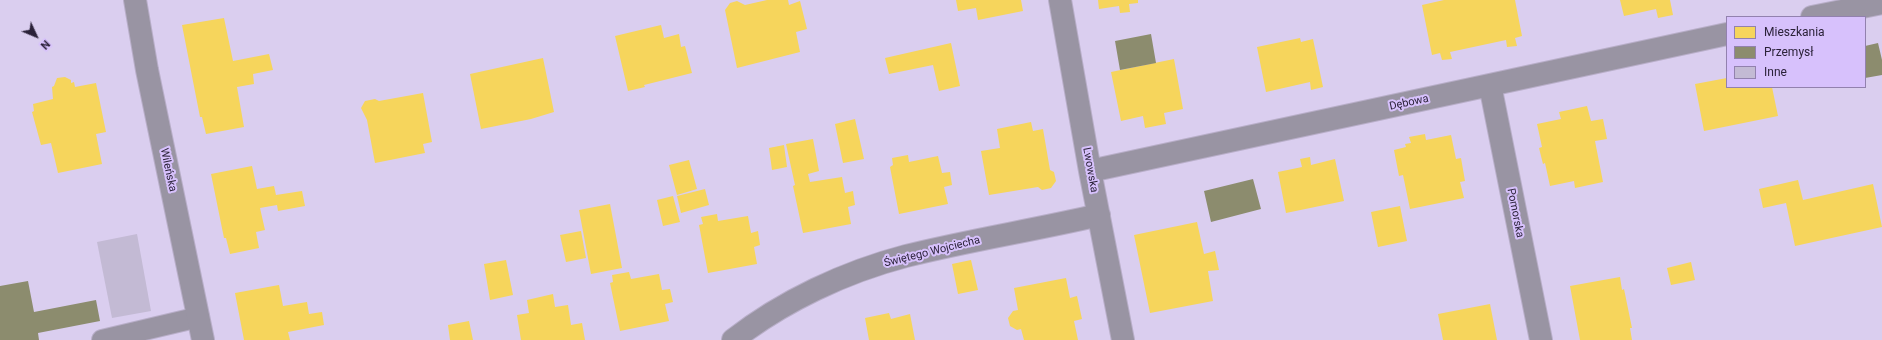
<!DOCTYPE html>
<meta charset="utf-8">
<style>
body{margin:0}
#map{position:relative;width:1882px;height:340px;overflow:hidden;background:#daceef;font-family:Roboto,sans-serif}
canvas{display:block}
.legend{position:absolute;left:1726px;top:16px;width:140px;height:72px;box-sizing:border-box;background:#d7c1fc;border:1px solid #9281ae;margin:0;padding:5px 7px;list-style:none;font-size:12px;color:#2b2239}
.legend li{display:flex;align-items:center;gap:8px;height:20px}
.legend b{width:20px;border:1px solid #9281ae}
.north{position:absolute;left:16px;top:16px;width:40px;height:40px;-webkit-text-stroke:3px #d7c1fc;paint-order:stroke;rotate:134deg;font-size:11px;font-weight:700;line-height:16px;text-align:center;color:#2b2239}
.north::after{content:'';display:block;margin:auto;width:14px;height:18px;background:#2b2239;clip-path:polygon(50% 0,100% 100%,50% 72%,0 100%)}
</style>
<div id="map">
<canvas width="1882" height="340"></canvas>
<ul class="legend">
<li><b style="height:11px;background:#f6d55c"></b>Mieszkania</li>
<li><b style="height:11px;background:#8c8c6e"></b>Przemysł</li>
<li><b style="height:11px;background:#c3bad4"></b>Inne</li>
</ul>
<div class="north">N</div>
</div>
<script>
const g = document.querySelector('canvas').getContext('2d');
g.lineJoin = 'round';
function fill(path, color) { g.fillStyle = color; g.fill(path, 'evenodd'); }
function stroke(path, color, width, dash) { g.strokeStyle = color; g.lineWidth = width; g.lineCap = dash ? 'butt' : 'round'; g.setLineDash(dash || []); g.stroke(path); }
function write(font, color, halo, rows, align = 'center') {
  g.font = font + ' Roboto,sans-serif'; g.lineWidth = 4; g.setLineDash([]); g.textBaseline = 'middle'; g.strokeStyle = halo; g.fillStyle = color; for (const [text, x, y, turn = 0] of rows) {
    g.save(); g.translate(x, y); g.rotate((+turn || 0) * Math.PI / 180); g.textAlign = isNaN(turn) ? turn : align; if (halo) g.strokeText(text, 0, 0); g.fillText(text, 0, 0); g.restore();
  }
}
fill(new Path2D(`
 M767,0H788L789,5L800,1L807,29L796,32L800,52L737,68L725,10L730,3L737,1L745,5Z
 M956,0H1021L1023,11L978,20L976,8L958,11Z
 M1098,0H1138V3L1129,4L1130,12L1120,13L1119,6L1099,9Z
 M1444,0H1515L1522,36L1515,38L1517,46L1507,47L1506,40L1450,52L1452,59L1442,60L1440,53L1432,55L1422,5Z
 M1620,0H1670L1673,15L1658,18L1656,9L1624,16Z
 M224,18L233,61L269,54L273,70L253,74L254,84L237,87L244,127L206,134L202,117H200L182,25Z
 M661,25L664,38L679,34L681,47L685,46L692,73L644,85L645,87L628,91L615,36Z
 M1300,38L1301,42L1313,39L1323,87L1311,90L1310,82L1266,92L1257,47Z
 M951,43L960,86L939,91L933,65L889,74L885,58Z
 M543,58L554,112L531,119L481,129L470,74Z
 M1174,59L1183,109L1164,113L1166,124L1145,128L1143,116L1121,121L1111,72Z
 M65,77L71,80V83L74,82L75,87L96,83L106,132L96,134L102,164L58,173L51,143L41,145L32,112L34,111L33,104L53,99L52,87L54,86L57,78Z
 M1727,78V87H1772L1778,116L1704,131L1695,84Z
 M423,93L432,142L423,144L425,153L375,163L367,120L361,108L365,101L375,99L379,101Z
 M1587,106L1591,121L1603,119L1607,139L1595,141L1603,182L1575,188L1574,181L1550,186L1545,163L1543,164L1539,148L1542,147L1537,124L1561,119L1559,112Z
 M855,119L864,159L843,163L835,124Z
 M1031,122L1033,131L1043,129L1050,170L1054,172L1056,181L1051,188L1042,190L1038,187L989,195L981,151L1000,148L997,129Z
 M1425,134L1426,140L1451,135L1456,159L1461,158L1465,181L1460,182L1464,198L1410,209L1403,175L1399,176L1394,150L1406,147L1405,144L1411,143L1409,137Z
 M813,139L819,171L808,174L810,182L842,177L845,193L853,191L855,205L848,207L851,224L803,233L793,186L795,185L786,144Z
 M784,145L787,167L772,170L769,148Z
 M908,155L909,162L938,156L942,173L950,172L952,185L944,187L948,204L899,214L890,167L893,165L892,158Z
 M1310,157L1311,165L1335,159L1344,201L1286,213L1278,172L1302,167L1300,159Z
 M689,160L697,189L677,195L669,165Z
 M252,166L257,189L274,186L276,195L302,191L305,206L278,211L277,205L260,208L265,230L256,232L259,248L230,254L226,238H224L211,174Z
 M1798,180L1803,200L1873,184L1882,227L1795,246L1786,203L1763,208L1759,189Z
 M705,189L709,205L681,213L677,196Z
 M673,196L680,222L663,226L657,200Z
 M610,204L622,268L591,274L579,210Z
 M1400,206L1407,241L1378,247L1371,212Z
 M717,214L718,221L748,216L751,233L758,231L760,245L754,247L757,264L708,273L699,225L703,224L701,217Z
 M1197,222L1204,254L1215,251L1219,270L1208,271L1213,301L1150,313L1134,235Z
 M581,231L586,258L566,262L560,235Z
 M506,260L513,295L490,300L484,264Z
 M971,260L978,290L958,294L952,264Z
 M1691,262L1695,280L1671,285L1667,268Z
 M629,272L631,279L659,274L662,290L670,289L673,302L665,304L669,321L620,331L610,283L613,282L612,275Z
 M1620,277L1622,290L1624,289L1632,328H1630L1632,340H1580L1570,286Z
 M1066,278L1070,298L1077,296L1082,319L1074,321L1078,340H1024L1021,329L1017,330L1010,326L1008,318L1013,311L1018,310L1014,288Z
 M279,285L283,306L307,302L309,314L322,312L324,325L288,332L290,340H244L235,293Z
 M553,294L555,307L568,305L571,325L582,323L585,340H521L517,315L529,313L527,300Z
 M1490,304L1497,340H1443L1438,314Z
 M889,313L891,319L910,314L915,340H869L865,318Z
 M469,321L473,340H450L448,325Z`), '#f6d55c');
fill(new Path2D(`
 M1151,34L1156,63L1120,70L1115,41Z
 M1878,43L1882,60V75L1865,78V46Z
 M1253,179L1261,209L1211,222L1204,191Z
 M28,281L34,312L96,300L100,321L38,333L39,340H0V286Z`), '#8c8c6e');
fill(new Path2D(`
 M137,234L151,311L112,318L97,242Z`), '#c3bad4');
const service = new Path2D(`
 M102,340L199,317`);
const minor = new Path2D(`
 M135,0L147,70L203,340
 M1060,0L1090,171L1123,340
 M1812,17L1882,3
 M1490,85L1541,340
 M1090,171L1727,34
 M733,340C783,301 845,272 906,256C970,240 1035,230 1099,215`);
stroke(service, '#b8aec8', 22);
stroke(minor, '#b8aec8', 24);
stroke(service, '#9994a3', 20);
stroke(minor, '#9994a3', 22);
write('11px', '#2b2239', '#d7c1fc', [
 ["Dębowa",1409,103,-12],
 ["Wileńska",168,170,78],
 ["Lwowska",1090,170,80],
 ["Pomorska",1515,213,79],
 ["Świętego Wojciecha",932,252,-14]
]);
</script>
